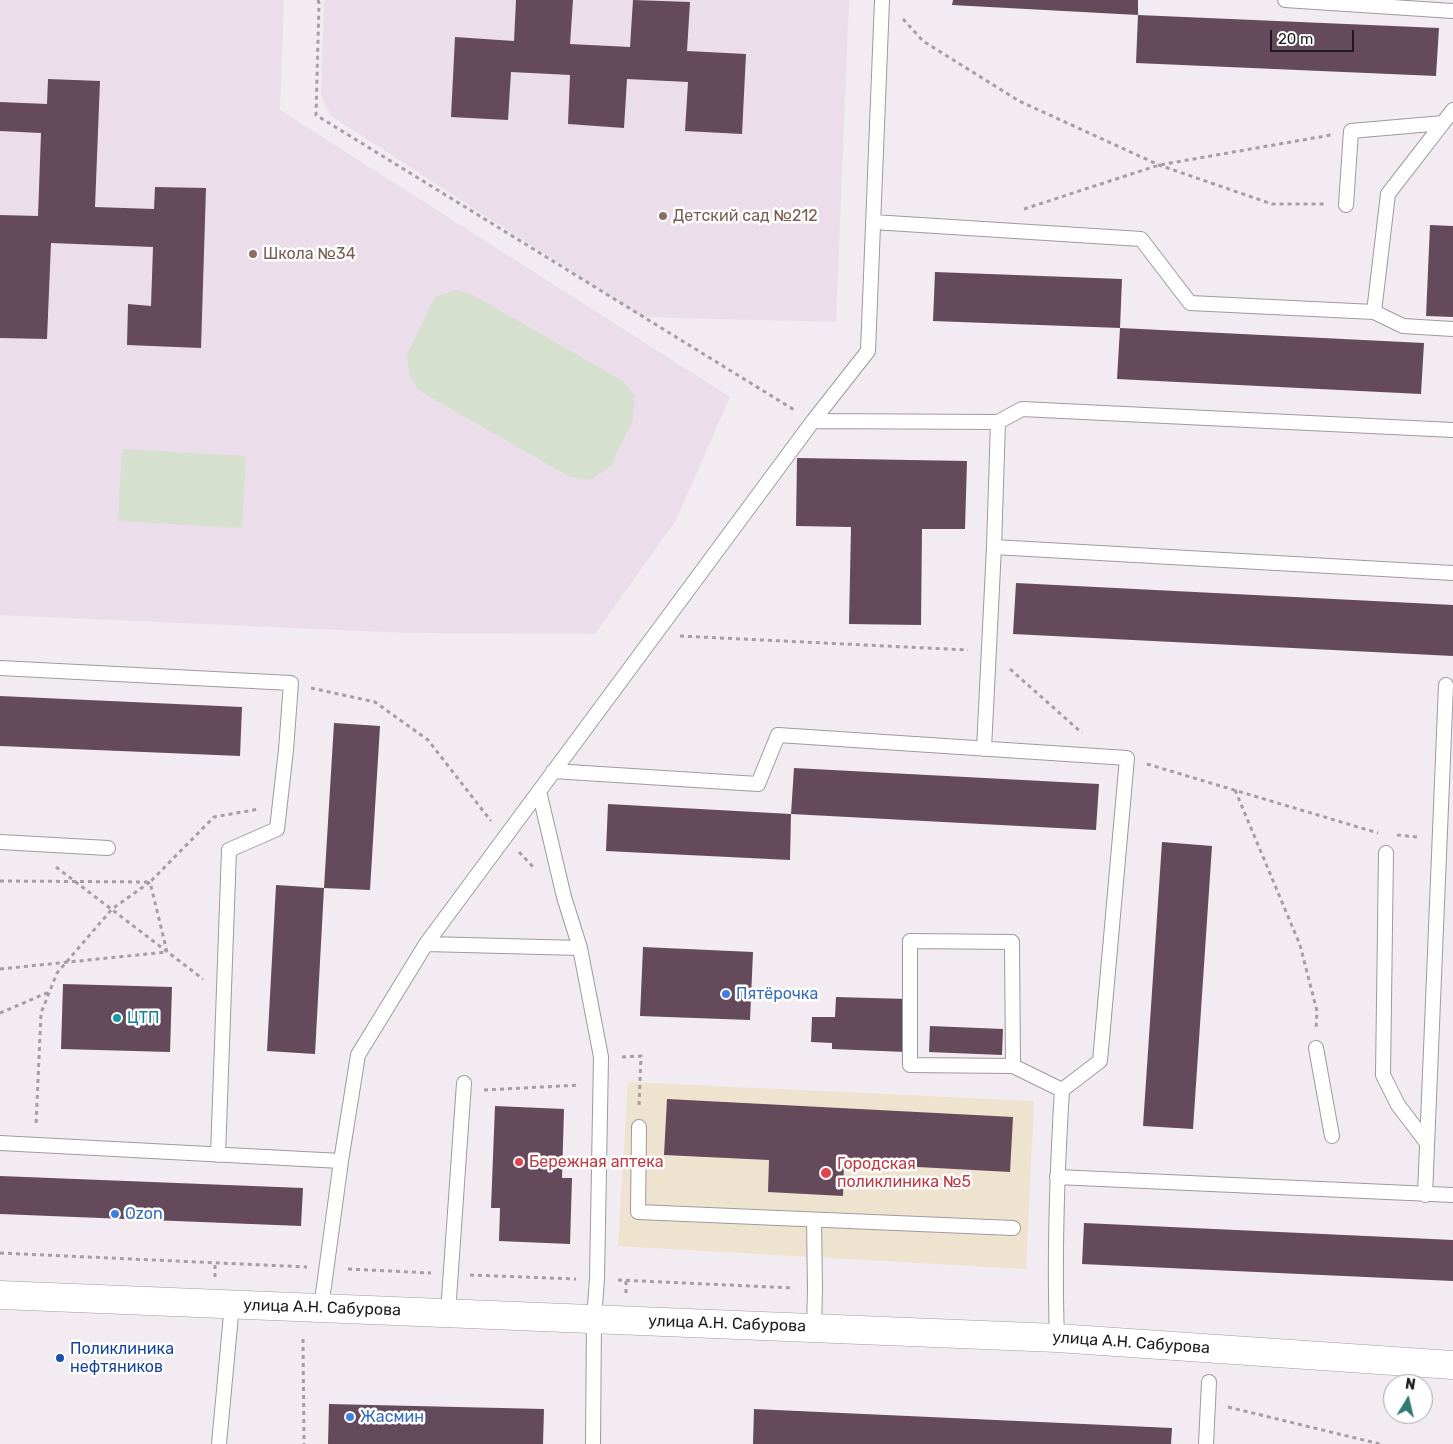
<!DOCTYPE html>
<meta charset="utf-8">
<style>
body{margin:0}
#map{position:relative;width:1453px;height:1444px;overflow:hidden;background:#f2ebf2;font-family:Rubik,sans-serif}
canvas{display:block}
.north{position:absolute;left:1383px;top:1374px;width:50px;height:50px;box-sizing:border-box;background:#fff;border:1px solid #a5a4a5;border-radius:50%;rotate:9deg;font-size:14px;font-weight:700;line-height:20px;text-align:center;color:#1d1b1d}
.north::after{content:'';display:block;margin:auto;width:18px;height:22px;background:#327a73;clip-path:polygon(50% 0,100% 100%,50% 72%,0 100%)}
.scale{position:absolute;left:1270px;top:30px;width:84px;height:22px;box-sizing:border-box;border:2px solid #1d1b1d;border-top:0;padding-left:6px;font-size:15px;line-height:18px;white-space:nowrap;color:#1d1b1d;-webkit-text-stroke:4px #fff;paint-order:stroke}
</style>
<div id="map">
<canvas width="1453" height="1444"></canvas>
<div class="north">N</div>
<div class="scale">20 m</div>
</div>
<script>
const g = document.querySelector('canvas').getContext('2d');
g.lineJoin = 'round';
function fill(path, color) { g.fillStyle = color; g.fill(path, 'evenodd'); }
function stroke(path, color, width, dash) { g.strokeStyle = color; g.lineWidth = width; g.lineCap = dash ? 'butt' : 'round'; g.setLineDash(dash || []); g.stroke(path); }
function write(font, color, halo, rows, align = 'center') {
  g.font = font + ' Rubik,sans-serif'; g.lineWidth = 5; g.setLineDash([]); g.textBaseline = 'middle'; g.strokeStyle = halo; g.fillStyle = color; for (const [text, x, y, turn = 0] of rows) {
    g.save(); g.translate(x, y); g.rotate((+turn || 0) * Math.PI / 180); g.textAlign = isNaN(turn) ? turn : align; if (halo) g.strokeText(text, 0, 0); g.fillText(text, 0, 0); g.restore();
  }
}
fill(new Path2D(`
 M0,0H284L280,110L730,397L676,520L595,634L408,633L0,615Z
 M324,0H849L836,322L642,317L331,116L321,95Z`), '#ebdeea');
fill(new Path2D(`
 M628,1082L1034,1101L1026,1269L618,1246Z`), '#ede3ce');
fill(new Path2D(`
 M456,290L473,295L623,381L635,396L633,419L611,466L591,480L570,477L418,390L409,373L407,354L435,297Z
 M122,449L246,456L242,528L118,521Z`), '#d6e0cf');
fill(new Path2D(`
 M516,0H573L570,44L630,47L633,0L690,2L687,51L746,54L742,134L685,131L688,82L627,79L624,128L568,124L570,75L511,72L508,120L451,117L455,37L514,41Z
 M953,0H1138V15L952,5Z
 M1138,15L1439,28L1436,76L1136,63Z
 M48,79L100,81L95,207L154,209L155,187L206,188L201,348L127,345L128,304L151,306L153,247L51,243L47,339L0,338V215L38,216L41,133L0,131V102L47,104Z
 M1430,225L1453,226V317L1426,316Z
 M935,272L1122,279L1120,328L933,321Z
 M1120,328L1424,343L1421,394L1117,379Z
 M797,458L967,461L965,529H922L921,625L849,624L851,527L796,526Z
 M1016,583L1453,605V656L1013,634Z
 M0,696L242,707L240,756L0,746Z
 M334,723L380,726L370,890L324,888Z
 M794,768L1099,784L1096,830L791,814L790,860L606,851L608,804L791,814Z
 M1162,842L1212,846L1193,1129L1143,1126Z
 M276,885L324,888L315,1054L267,1051Z
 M643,947L753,952L750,1020L640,1016Z
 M63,984L172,987L170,1052L61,1049Z
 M836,997L908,999L906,1052L832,1049V1043L811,1042L812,1017H835Z
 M930,1026L1003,1029L1002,1055L929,1052Z
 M667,1099L1013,1117L1010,1172L844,1163L843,1196L768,1192L769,1160L664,1155Z
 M495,1106L564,1109L562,1178H572L570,1244L499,1241L500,1208H491Z
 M0,1176L303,1188L301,1226L0,1214Z
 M1084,1223L1453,1240V1281L1082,1264Z
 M329,1404L544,1409L543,1444H328Z
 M754,1409L1172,1428L1171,1444H753Z`), '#654a5b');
const service = new Path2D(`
 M1285,0L1453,11
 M1346,205L1351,131L1443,123
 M873,222L1141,239L1190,303L1374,312L1388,194L1453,110
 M1374,312L1403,326L1453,329
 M813,421L998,422L994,547L1453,573
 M998,422L1022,409L1453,430
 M0,668L291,683L286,750L277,829L229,850L218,1155
 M984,749L994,547
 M553,771L758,784L778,735L1127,758L1100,1061L1062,1090C1057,1172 1054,1255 1057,1338
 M539,791L564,897L580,948L601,1057L597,1279L594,1319L593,1444
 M0,842L108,848
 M1386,853L1383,1075L1398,1105L1427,1143
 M426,944L580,948
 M1316,1048L1332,1136
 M1013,1066L910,1065V941L1012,942L1013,1066L1062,1090
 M639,1127L638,1212L1013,1228
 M0,1143L341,1161
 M1057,1177L1453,1195
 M1425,1195L1446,685
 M321,1308L341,1161L358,1055L426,944L813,421L868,351L882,0
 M448,1313L464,1083
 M814,1328L815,1289L814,1220
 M219,1444L232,1304
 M1206,1444L1209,1382`);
const tertiary = new Path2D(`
 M0,1295L1057,1338L1453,1365`);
stroke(service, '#a0999f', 16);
stroke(tertiary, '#a0999f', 29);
stroke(new Path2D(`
 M318,0L319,3L316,115L796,411
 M903,19L923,41L1019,101L1159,165L1272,204H1325
 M1024,209L1159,165L1331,135
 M680,636L968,650
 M1010,669L1082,733
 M311,688L375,702L428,740L491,821
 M1147,764L1378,833
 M1235,790L1300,945L1317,1011L1316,1029
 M1397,835L1418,837
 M519,852L535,869
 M56,867L203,979
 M0,881L150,882L214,817L259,809
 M0,969L167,952L150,882L112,909L57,973L41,1013L36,1125
 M0,1013L49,992
 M622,1057L641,1056L639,1106
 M484,1090L580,1085
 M0,1253L307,1267
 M348,1269L431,1273
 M470,1275L576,1279
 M215,1277V1262
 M618,1280L794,1288
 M626,1293V1280
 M303,1339L304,1444
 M1228,1407L1380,1444`), '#a59fa5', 3, [4, 4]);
stroke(service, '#fff', 14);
stroke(tertiary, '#fff', 28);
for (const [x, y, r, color] of [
 [663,216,5,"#8d6e63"],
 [253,254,5,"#8d6e63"],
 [726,994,5,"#3f7fe0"],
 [117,1018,5,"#0f9aa8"],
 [519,1162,5,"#e0444e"],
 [826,1173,6,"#e0444e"],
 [115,1214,5,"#3f7fe0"],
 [60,1358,5,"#1a4fb4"],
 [350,1417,5,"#3f7fe0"]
]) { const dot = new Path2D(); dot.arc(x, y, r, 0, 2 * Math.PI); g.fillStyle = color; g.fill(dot); stroke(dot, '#fff', 2); }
write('16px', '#785e54', '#fff', [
 ["Детский сад №212",673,216],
 ["Школа №34",263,254]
], 'left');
write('16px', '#366cbe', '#fff', [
 ["Пятёрочка",736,994],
 ["Ozon",125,1214],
 ["Жасмин",360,1417]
], 'left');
write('16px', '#0d838f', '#fff', [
 ["ЦТП",127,1018]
], 'left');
write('16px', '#be3a42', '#fff', [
 ["Бережная аптека",529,1162],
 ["Городская",837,1164],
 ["поликлиника №5",837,1182]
], 'left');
write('16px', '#1d1b1d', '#fff', [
 ["улица А.Н. Сабурова",322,1308,2],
 ["улица А.Н. Сабурова",727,1324,2],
 ["улица А.Н. Сабурова",1131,1343,4]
]);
write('16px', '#164399', '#fff', [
 ["Поликлиника",70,1349],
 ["нефтяников",70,1367]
], 'left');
</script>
